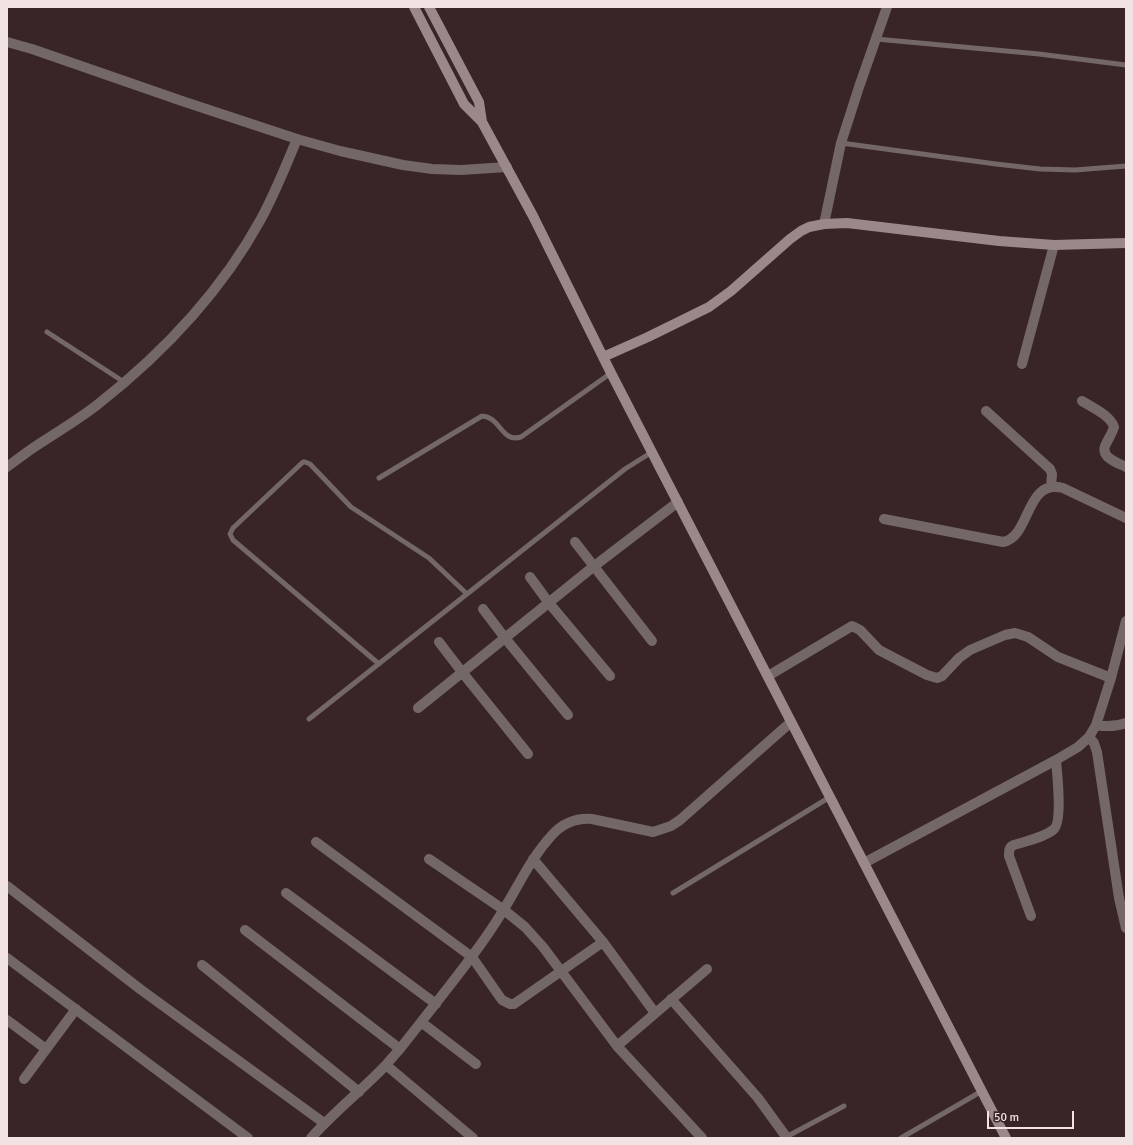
<!DOCTYPE html>
<style>
body{margin:0}
#map{position:relative;width:1133px;height:1145px;overflow:hidden;background:#392426;font-family:Signika,sans-serif}
canvas{display:block}
.frame{position:absolute;inset:0;border:8px solid #f1e2e3;pointer-events:none}
.scale{position:absolute;left:987px;top:1111px;width:87px;height:18px;box-sizing:border-box;border:2px solid #f1e2e3;border-top:0;padding-left:5px;font-size:12px;line-height:14px;white-space:nowrap;color:#f1e2e3;-webkit-text-stroke:3px #392426;paint-order:stroke}
</style>
<div id="map">
<canvas width="1133" height="1145"></canvas>
<div class="frame"></div>
<div class="scale">50 m</div>
</div>
<script>
const g = document.querySelector('canvas').getContext('2d');
g.lineJoin = 'round';
function stroke(path, color, width, dash) { g.strokeStyle = color; g.lineWidth = width; g.lineCap = dash ? 'butt' : 'round'; g.setLineDash(dash || []); g.stroke(path); }
stroke(new Path2D(`
 M876,39L1039,54L1126,65
 M841,143L996,164L1040,169L1075,170L1126,166
 M47,332L124,382
 M379,478L482,416C501,417 501,443 521,437L611,373
 M379,664L233,540L230,534L233,528L303,462H305L310,464L351,507L429,558L467,594
 M309,719L625,469L652,452
 M673,893L830,797
 M786,1137L844,1106
 M901,1138L982,1091`), '#736768', 5);
stroke(new Path2D(`
 M7,42L32,49L182,101L297,139L340,151L403,165L432,169L461,170L507,167
 M824,224L841,143L859,87L887,7
 M1022,364L1054,245
 M1082,401C1093,408 1110,415 1114,427C1112,434 1108,439 1105,446C1101,458 1118,463 1126,467
 M986,411L1050,469L1052,474L1051,487
 M7,467C18,459 28,451 39,444C59,431 79,419 97,405C162,354 221,292 261,219C275,193 286,166 297,139
 M884,519L1003,542C1031,537 1025,478 1063,488L1126,518
 M575,542L652,641
 M530,577L549,603L610,676
 M483,609L505,638L568,715
 M439,642L462,672L528,754
 M768,676L852,626L860,630L879,650L927,675L937,678L942,676L959,658L970,650L1005,635L1015,633L1028,637L1058,657L1111,678
 M418,708L593,567L678,502
 M1096,725C1107,727 1115,727 1126,723
 M1089,737L1094,743L1097,752L1119,898L1126,928
 M316,842L472,957L502,1000L510,1004H514L603,942
 M429,859L504,910L525,927L543,947L617,1046L702,1138
 M533,859L603,942L655,1013
 M864,863L1056,760L1078,747L1089,737L1096,725L1111,678L1126,621
 M7,886L140,989L324,1123
 M286,893L436,1004
 M1031,916L1009,856C1009,850 1009,847 1014,845C1026,841 1043,838 1053,830C1063,823 1057,773 1056,760
 M245,930L400,1049
 M7,958L248,1138
 M202,965L359,1092
 M671,999L758,1098L787,1138
 M7,1020L46,1049
 M421,1022L476,1064
 M617,1046L707,969
 M386,1065L473,1138
 M24,1079L76,1009
 M311,1138C334,1112 361,1091 385,1066C395,1055 405,1043 414,1031C433,1007 452,983 470,959C482,943 494,926 504,909C520,883 531,858 552,835C563,823 577,818 592,819L653,832L671,826L680,820L791,722`), '#736768', 10);
stroke(new Path2D(`
 M414,7L464,104L482,122L533,216L611,373L1006,1138
 M429,7L479,102L482,122
 M603,357L648,337L709,307L731,291L790,239L801,231L809,227L824,224L847,223L999,241L1054,245L1126,243`), '#9b898a', 10);
</script>
